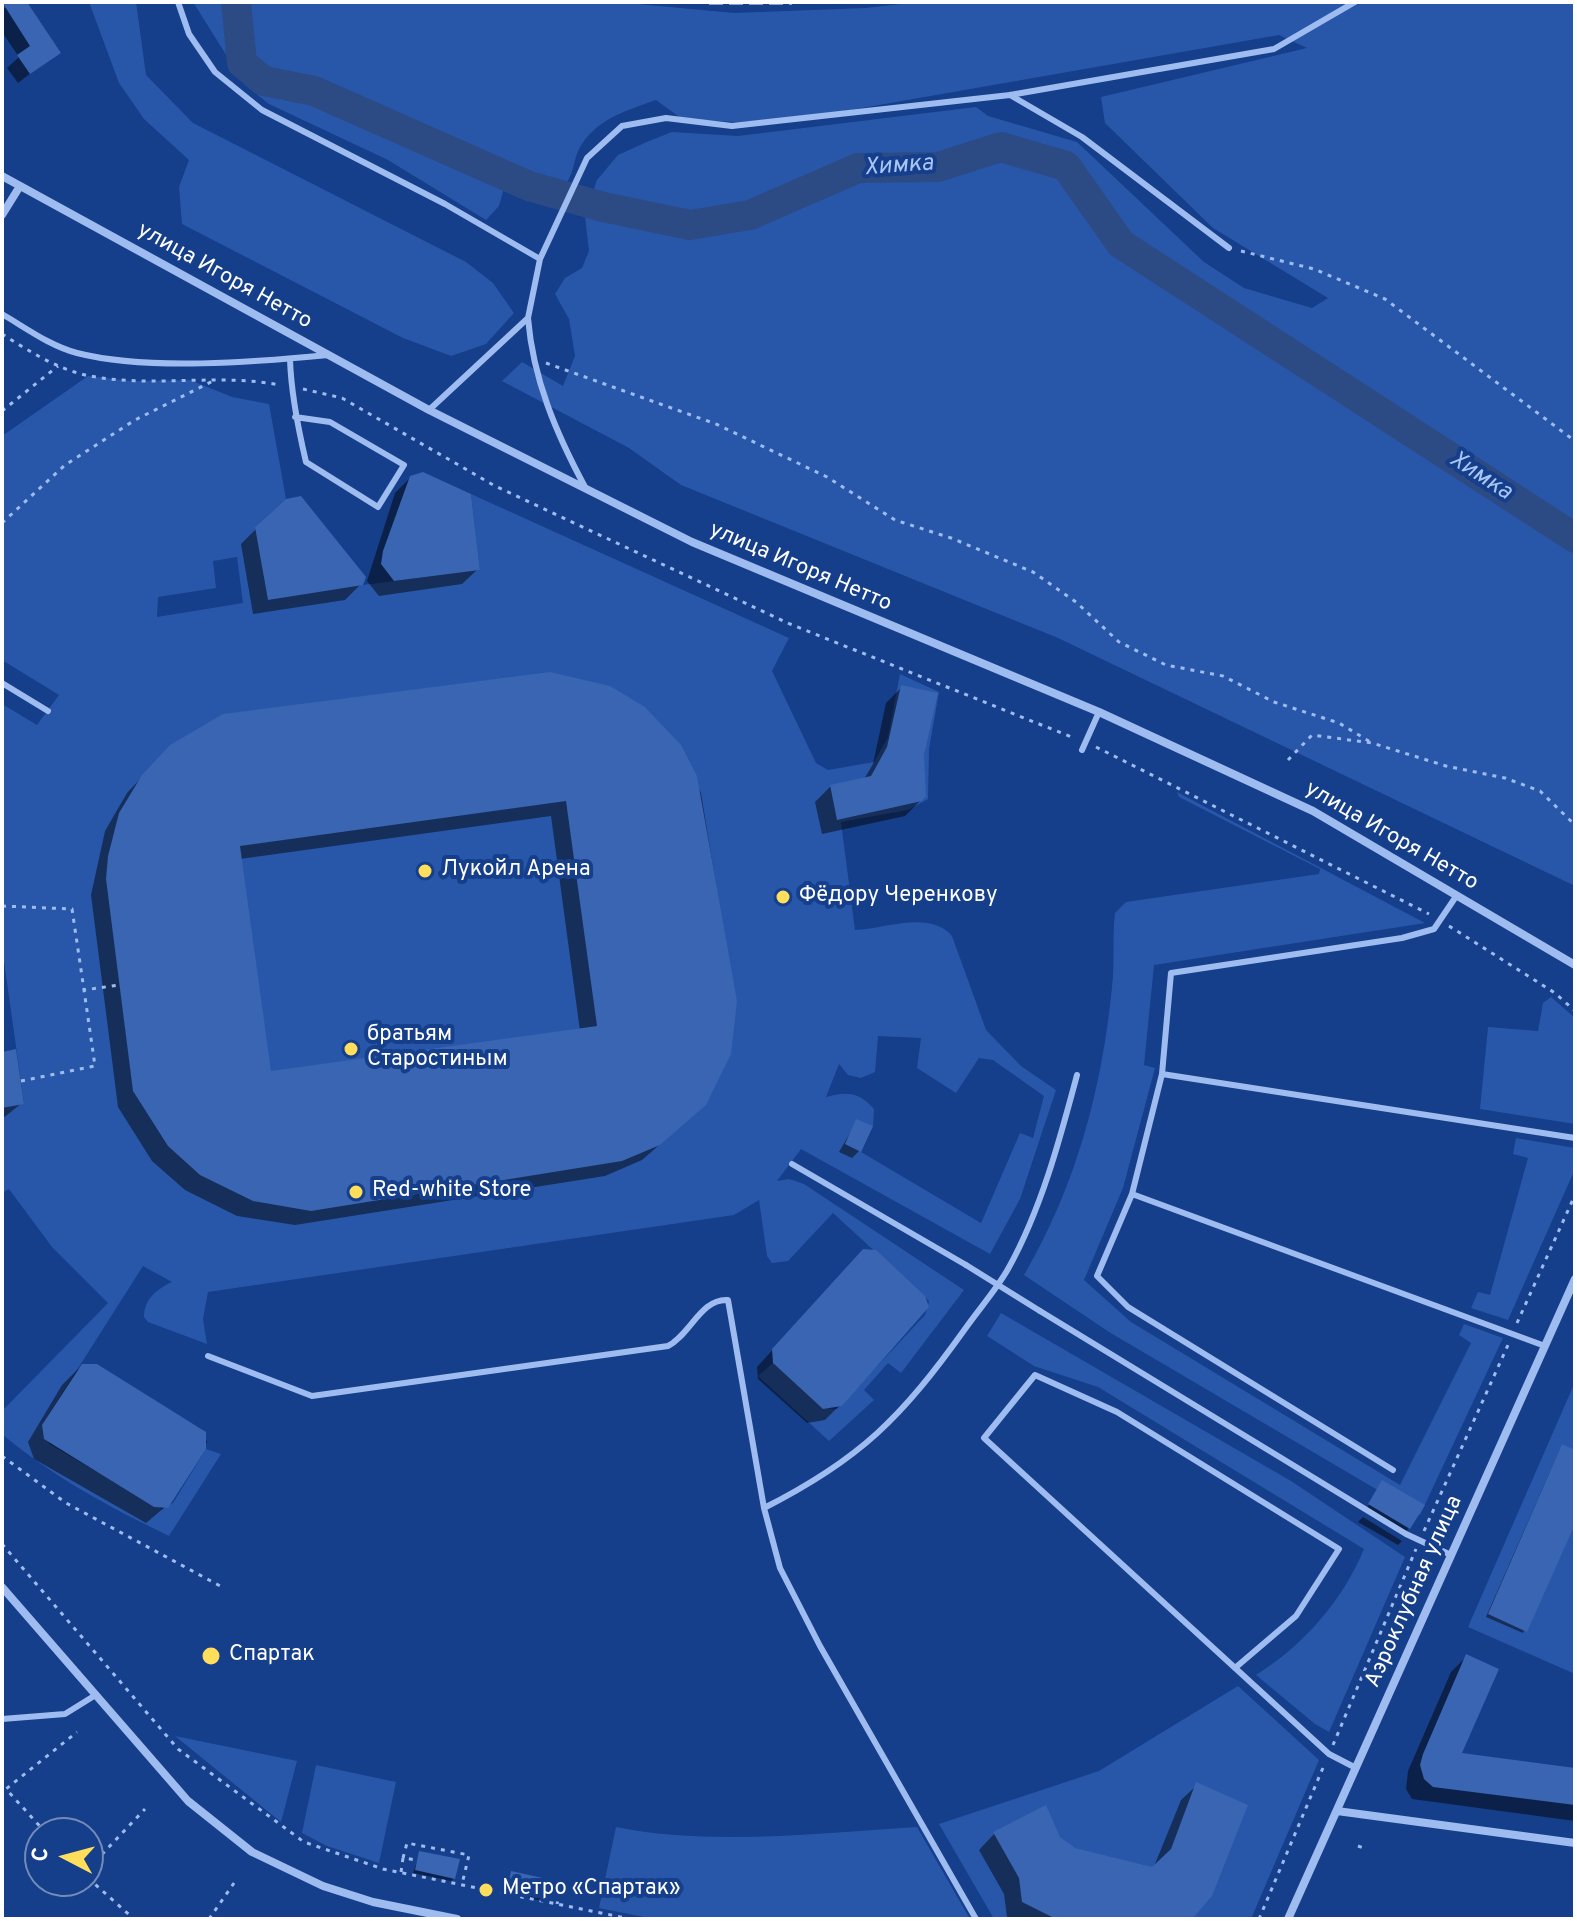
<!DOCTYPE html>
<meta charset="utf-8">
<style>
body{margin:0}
#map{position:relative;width:1577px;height:1921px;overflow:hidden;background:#153e8b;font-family:Overpass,sans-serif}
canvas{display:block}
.frame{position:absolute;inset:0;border:4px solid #fff;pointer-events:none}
.north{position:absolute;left:24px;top:1817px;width:80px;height:80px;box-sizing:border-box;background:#153e8b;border:2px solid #738bb9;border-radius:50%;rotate:276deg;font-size:22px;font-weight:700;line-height:32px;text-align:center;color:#fff}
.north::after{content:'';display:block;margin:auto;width:28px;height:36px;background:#ffde5c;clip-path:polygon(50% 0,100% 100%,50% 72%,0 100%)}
</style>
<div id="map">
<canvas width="1577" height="1921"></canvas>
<div class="frame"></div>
<div class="north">С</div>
</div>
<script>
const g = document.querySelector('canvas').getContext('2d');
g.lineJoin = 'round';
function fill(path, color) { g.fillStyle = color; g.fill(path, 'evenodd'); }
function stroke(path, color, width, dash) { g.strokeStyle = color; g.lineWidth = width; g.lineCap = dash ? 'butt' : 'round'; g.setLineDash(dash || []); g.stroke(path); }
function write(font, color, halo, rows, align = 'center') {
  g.font = font + ' Overpass,sans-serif'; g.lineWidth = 8; g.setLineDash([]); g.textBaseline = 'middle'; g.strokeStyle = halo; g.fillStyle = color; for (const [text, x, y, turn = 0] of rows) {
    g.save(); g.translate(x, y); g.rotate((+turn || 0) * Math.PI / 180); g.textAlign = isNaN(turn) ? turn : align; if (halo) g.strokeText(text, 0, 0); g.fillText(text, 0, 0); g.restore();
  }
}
fill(new Path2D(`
 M89,2H136L146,75L193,123L466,262L493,283L514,313L486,344L451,356L403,338L182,224L179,187L189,160L144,119L119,83Z
 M193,2H616L734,13L866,8L917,2H1575V886L1058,638L681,485L629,448L502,381L522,362L563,386L575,356L569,319L555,294L565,278L582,268L589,251L585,216L597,180L618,155L649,141L672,132L738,136L976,107L988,116L1077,142L1204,262L1244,288L1312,308L1328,298L1213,228L1105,123L1101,97L1307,48L1279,35L799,119L736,122L682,119L656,100C628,110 599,118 582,144C575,154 575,164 571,174C556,211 535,197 511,184L504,188L499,206L486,220L388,160L269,104L245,85Z
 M88,376L131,381L190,380L232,397L269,404L286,499L255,527L363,585L480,570L471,494L789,638L772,671L816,763L828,770L874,762L888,737L900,674L939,692L929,749L928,799L908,810L841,822L855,930C886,929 929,910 952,936L986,1030L1021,1066L1056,1090L1020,1199L990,1254L801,1149L777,1181L789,1179L804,1184L964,1290L901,1373L888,1363L864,1390L874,1400L829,1441L758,1376L773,1363L823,1408L837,1409L925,1315L929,1301L833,1213L788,1261L772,1263L767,1256L759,1200L734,1215L208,1292L203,1319L207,1344L148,1322L144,1317C144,1299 157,1289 172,1282L143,1266L42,1425L49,1444L162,1509L173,1503L206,1449L221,1454L169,1536C109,1507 53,1477 2,1434V1411L108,1303L52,1247L9,1189L2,1193V1108L24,1103L2,947V704L37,725L59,695L2,660V436ZM237,557L243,603L157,617L158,597L216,588L213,561ZM878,1036L921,1038L917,1068L956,1093L979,1058L993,1060L1044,1096L1033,1138L1020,1133L981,1223L861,1152L873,1126L874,1109C860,1092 846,1091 826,1097L839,1064L848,1075L861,1078L875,1072Z
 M1177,792L1425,923L1154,965L1144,1065L1155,1068L1123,1188L1084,1280L1131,1322L1400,1485L1471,1343L1459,1335L1464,1324L1503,1338L1420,1515L1109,1332L1024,1275C1076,1186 1102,1089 1112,987C1115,963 1112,938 1115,913L1126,902L1319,874L1320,869L1179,797Z
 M1551,997L1575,1018V1124L1480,1109L1488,1027L1538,1031L1543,1003Z
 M1516,1138L1575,1148V1169L1508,1320L1471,1308L1478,1292L1490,1295L1528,1158L1513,1154Z
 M1001,1313L1291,1481L1405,1557L1329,1732L1315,1724L1256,1675C1303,1646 1343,1600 1364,1549L1098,1387L1034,1366L987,1336Z
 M1575,1382V1674L1468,1627Z
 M1238,1686L1319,1760L1251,1919H994L939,1824L1099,1771Z
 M175,1736L297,1761L281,1822Z
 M316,1765L396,1782L379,1863L327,1846L302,1833Z
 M616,1827C708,1846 823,1833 917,1827L970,1919H654L599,1908Z`), '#2857aa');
fill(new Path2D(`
 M13,2H25L58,52L18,83L7,68L19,57L2,32V10Z
 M411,477L478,569L462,584L379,596L367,581L395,493Z
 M257,528L361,584L345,600L253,614L241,544Z
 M902,687L922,755L921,800L905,816L822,834L815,802L831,786L864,779L873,764L886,703Z
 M679,746L701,793L735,1001L688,1120L642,1160L605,1176L295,1225L237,1216L185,1190L152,1161L118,1107L91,895L105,831L127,793L155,763ZM551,816L580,1031L269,1073L240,859Z
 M2,1054L22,1103L2,1119Z
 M857,1121L859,1151L852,1158L839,1152Z
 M848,1267L841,1404L825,1420L807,1423L758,1379L757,1367Z
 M89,1365L200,1428L207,1442L171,1502L146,1523L34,1459L28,1442L62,1385L78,1369Z
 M1560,1449L1575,1452V1519L1523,1633L1486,1617Z
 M1380,1486L1409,1528L1406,1531L1367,1508Z
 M1363,1517L1402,1541L1398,1545L1358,1522Z
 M1466,1657L1460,1755L1575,1770V1821L1412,1799L1406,1789L1408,1771L1451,1672Z
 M1197,1785L1189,1919L1007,1917L1004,1894L979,1850L994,1834L1045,1808L1059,1839L1075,1850L1153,1869L1181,1800Z
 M420,1853L454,1878L451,1881L413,1873Z
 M512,1873L546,1898L543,1901L505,1893Z`), '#0007');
stroke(new Path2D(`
 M236,2L242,63L264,81L314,91L529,186L603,207L690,225L750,215L858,168L938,167L1001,147L1066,166L1121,244L1575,538`), '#2c4b85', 30);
fill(new Path2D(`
 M2,2H27L61,53L30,74L17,55L30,46Z
 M423,472L471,494L480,570L394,581L381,564L383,551L410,476Z
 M301,496L366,577L363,585L268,600L255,527L286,499Z
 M550,672L610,686L645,707L681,745L697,776L737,1001L731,1054L706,1105L660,1145L622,1161L311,1211L253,1201L200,1175L168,1146L133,1091L106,879L108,856L119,813L142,775L170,745L223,714ZM566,801L597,1026L271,1071L240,846Z
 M901,685L938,693L924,755L926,796L922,801L837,820L830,785L871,776L887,747Z
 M16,1049L24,1104L2,1108V1052Z
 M856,1119L873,1126L861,1152L845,1144Z
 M863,1249L876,1250L925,1296L929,1307L842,1406L823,1409L773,1363L772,1349Z
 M82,1364H97L206,1432V1449L168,1508L154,1507L44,1439L42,1425Z
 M1562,1444L1575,1450V1524L1527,1632L1488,1614Z
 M1382,1480L1425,1505L1410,1529L1368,1504Z
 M1466,1654L1499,1669L1462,1753L1575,1768V1805L1433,1787L1424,1779L1420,1765L1423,1754Z
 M1196,1782L1248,1805L1212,1896L1192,1919H1056L1022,1902L1019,1878L993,1832L1046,1805L1060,1837L1075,1848L1152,1867L1171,1849Z
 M419,1851L460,1859L455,1879L415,1870Z
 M511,1871L552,1880L548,1899L507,1890Z`), '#3965b2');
stroke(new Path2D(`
 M1241,251L1314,269L1385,299L1575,441
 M2,334C29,351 58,370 90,376C153,388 217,373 280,385
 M546,363L716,424L827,477L895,520L951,538L1033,572L1076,602L1119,642L1166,665L1223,676L1274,702L1339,723L1372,743
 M303,389L342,398L495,486L790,624L1074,738
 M2,411L58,366
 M2,523L65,465L135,420L213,381
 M1096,747L1429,914
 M1288,760L1312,735L1372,743L1446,766L1505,778L1540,791L1575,825
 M2,906L72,909L84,990L119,985
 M1449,926L1555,993L1575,1011
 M21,1081L95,1066L84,990
 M1517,1323L1575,1195
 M2,1456L66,1503L224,1588
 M1424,1531L1508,1345
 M2,1544L178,1749L304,1842L383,1869L631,1919
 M1333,1745L1416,1549
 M46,1833L6,1789L77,1732
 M1358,1846L1366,1849
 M403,1858L407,1843L469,1855L462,1884
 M88,1869L145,1809
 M401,1872L403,1858L417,1860
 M88,1878L134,1919
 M550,1890L560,1892L557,1904
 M209,1919L234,1883
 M1259,1919L1325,1763`), '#9ebcef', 3, [4, 6]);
stroke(new Path2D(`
 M178,2L189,34L215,72L262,110L445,204L540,259
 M1010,95L1082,137L1229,248
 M2,314C26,328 50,346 77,353C147,371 256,362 328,355
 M528,318C533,379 556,433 585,487
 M290,359C291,394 298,428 306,462L378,507L404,465L330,422L295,417
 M429,410L528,318L540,259L587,158L622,126L666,118L732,126L1010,95L1274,49L1355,2
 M2,683L48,711
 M1082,750L1099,712
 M1162,1074L1575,1138
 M792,1164L966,1265
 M1132,1194L1545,1346
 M1040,1311L1406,1534L1451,1555
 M208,1356L312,1396L668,1346C690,1335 701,1298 728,1300L764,1508L780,1568L820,1646L976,1919
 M1393,1470L1128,1307L1097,1276L1132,1194L1162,1074L1171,973L1402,938L1434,929L1457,895
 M764,1508C861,1459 902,1417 965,1329C979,1309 996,1290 1008,1269C1041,1210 1060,1139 1077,1075
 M1235,1668L1296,1616L1339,1549L1117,1412L1035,1375L984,1438L1329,1754L1356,1768
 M2,1719L65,1714L94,1696`), '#9ebcef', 6);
stroke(new Path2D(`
 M2,176L429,410L692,542L1099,712L1313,811L1575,965
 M2,215L20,186
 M2,1587L188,1801L252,1852L323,1886L373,1902L457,1919
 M1337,1811L1575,1843
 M1288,1919L1575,1279`), '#9ebcef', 8);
stroke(new Path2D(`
 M709,2H792`), '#fff', 5, [14, 6]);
stroke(new Path2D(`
 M966,1265L1040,1311`), '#9ebcef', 6);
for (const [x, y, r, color] of [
 [425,871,8,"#ffde5c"],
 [783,897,8,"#ffde5c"],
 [351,1049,8,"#ffde5c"],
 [356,1192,8,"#ffde5c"],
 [211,1656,10,"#ffde5c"],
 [486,1890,8,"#ffde5c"]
]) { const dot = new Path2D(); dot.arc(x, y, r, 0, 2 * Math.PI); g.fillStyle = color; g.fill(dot); stroke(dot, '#153e8b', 3); }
write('22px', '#fff', '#153e8b', [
 ["улица Игоря Нетто",224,277,29],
 ["улица Игоря Нетто",800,568,23],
 ["улица Игоря Нетто",1391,837,30],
 ["Аэроклубная улица",1415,1592,-66]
]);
write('22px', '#fff', '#153e8b', [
 ["Лукойл Арена",441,871],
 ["Фёдору Черенкову",799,897],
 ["братьям",367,1036],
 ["Старостиным",367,1061],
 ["Red-white Store",372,1192],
 ["Спартак",229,1656],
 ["Метро «Спартак»",502,1890]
], 'left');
write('italic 24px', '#aac6f7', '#153e8b', [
 ["Химка",899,167,-4],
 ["Химка",1480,477,33]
]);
</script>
